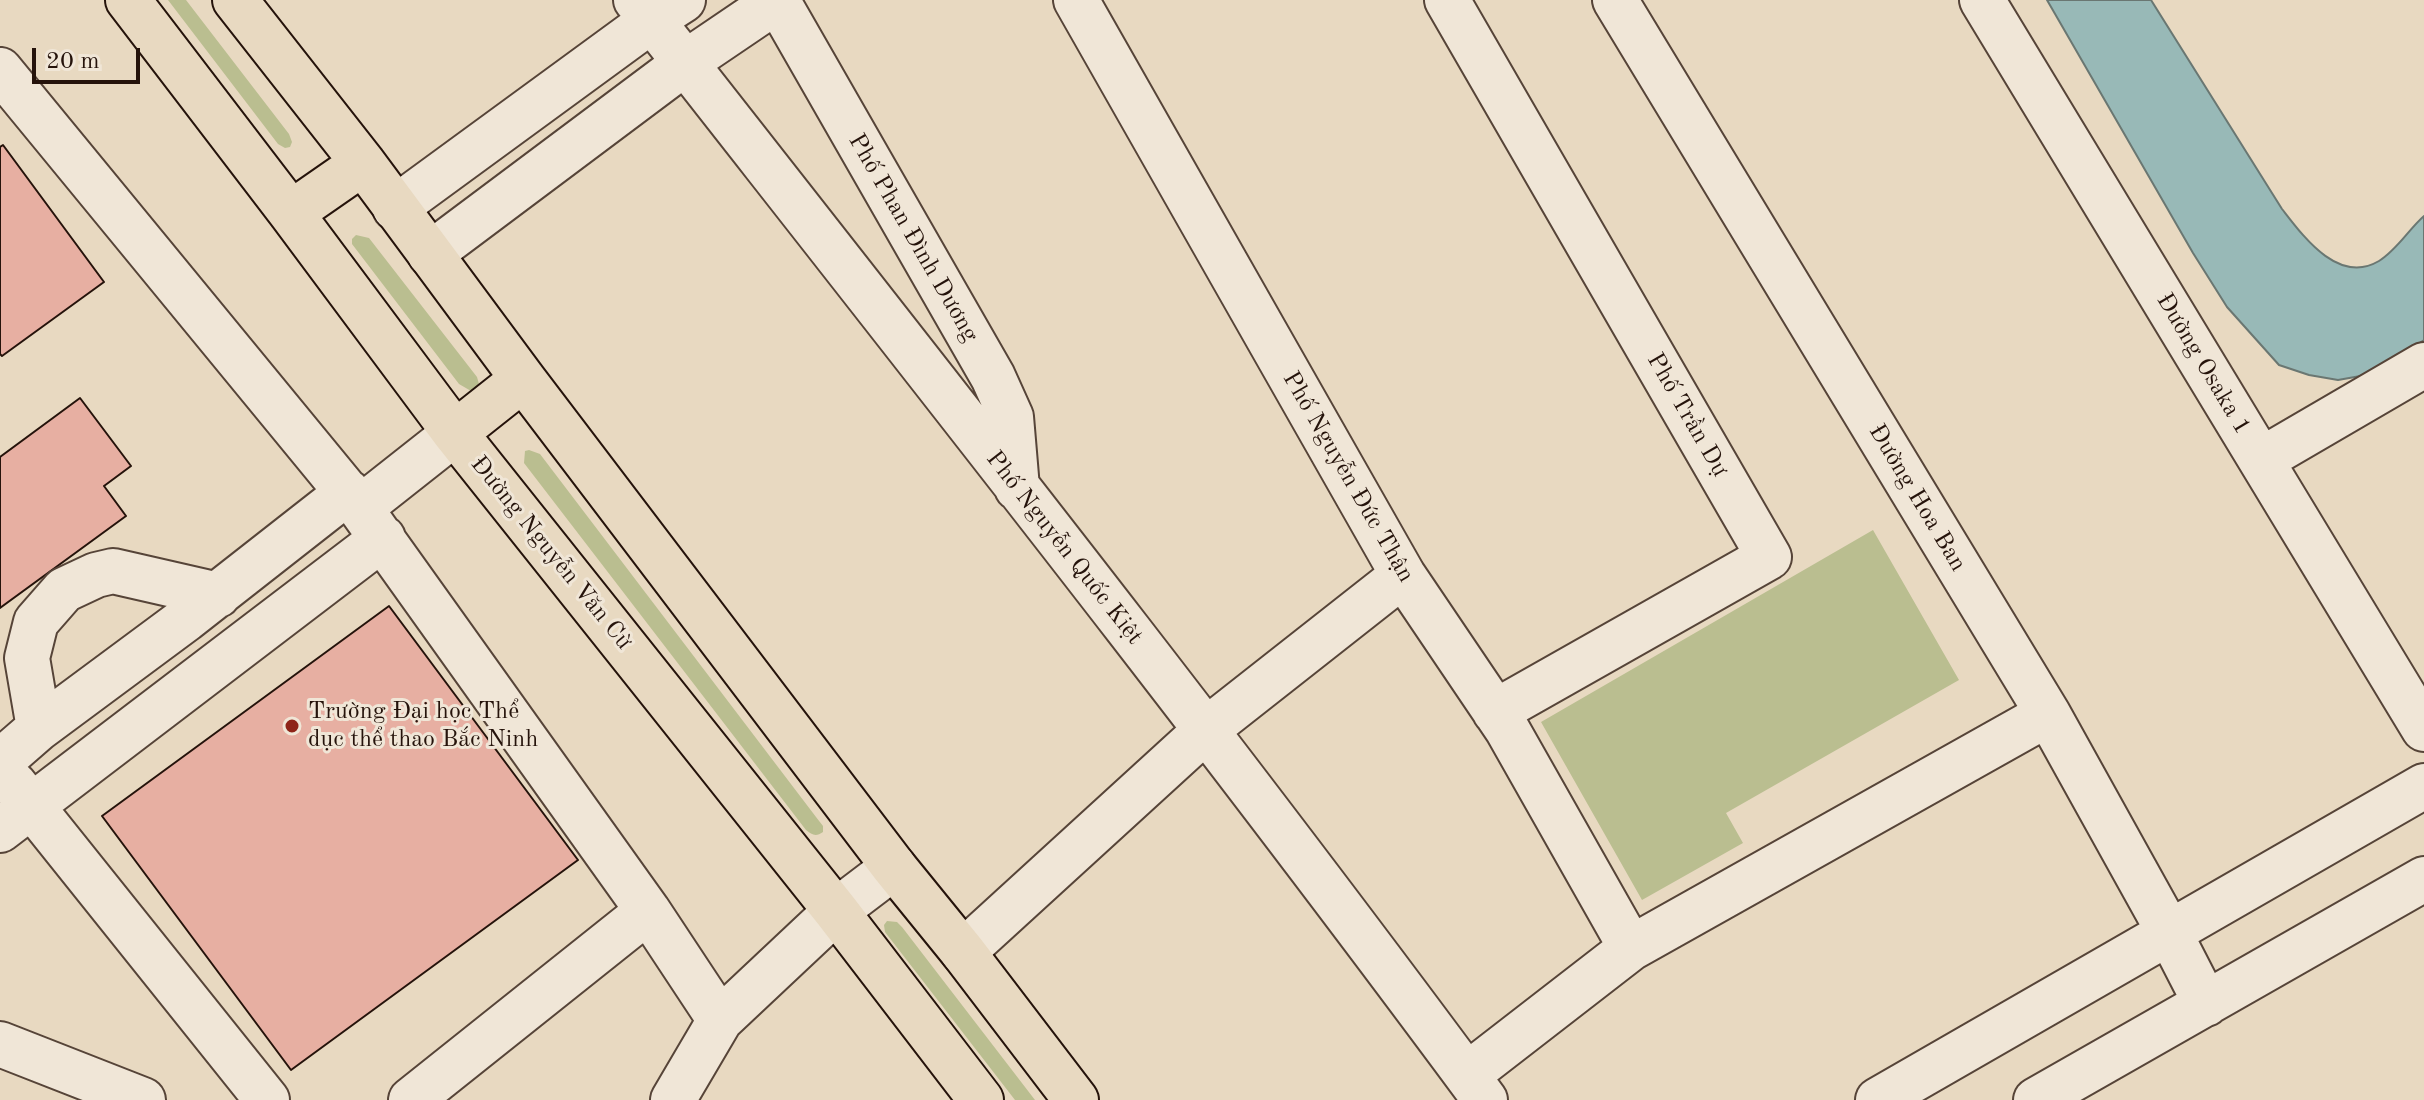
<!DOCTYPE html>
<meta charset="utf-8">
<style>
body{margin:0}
#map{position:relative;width:2424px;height:1100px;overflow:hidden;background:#e8d9c1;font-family:"Old Standard TT",serif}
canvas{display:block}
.scale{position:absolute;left:32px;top:48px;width:108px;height:36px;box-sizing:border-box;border:4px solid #25130b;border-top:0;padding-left:10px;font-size:24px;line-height:28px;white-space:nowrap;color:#25130b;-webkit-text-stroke:6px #f0e6d7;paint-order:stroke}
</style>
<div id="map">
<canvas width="2424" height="1100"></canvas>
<div class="scale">20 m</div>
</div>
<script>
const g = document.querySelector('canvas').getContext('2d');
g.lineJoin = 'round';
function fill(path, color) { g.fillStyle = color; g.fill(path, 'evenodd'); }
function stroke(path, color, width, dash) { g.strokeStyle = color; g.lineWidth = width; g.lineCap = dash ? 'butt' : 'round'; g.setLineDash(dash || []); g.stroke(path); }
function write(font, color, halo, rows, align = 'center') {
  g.font = font + ' "Old Standard TT",serif'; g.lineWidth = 6; g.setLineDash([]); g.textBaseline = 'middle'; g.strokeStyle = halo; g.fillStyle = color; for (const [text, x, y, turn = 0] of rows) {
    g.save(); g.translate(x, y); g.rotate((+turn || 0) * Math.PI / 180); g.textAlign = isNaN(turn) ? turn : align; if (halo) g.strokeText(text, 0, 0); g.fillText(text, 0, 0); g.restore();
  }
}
fill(new Path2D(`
 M168,0H186L289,134L292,142L290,147L285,148L278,144Z
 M356,235L369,238L477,377L479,384L477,389L471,391L459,384L352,244V239Z
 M529,450L540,454L816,817L823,826V832C816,837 812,835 806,830L524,463L525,451Z
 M1873,530L1959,680L1726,813L1743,843L1642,900L1541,722Z
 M887,921L897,922L902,927L1035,1100H1015L885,932L884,925Z`), '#babe90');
const water = new Path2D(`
 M2047,0H2151L2282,209C2303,236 2338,285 2379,261C2397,250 2409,229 2424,216V340L2392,362L2366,375L2338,380L2309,375L2279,365L2227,307L2193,253Z`);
fill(water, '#98b9b7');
stroke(water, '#6a7772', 2);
const building = new Path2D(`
 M3,145L104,282L2,356L0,354V147Z
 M80,398L131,466L104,486L126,516L0,608V457Z
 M389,606L578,860L291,1070L102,816Z`);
fill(building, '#e7afa2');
stroke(building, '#25130b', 2);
const minor = new Path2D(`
 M636,0C922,365 1210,728 1485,1100
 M777,0L993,377L1011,417L1017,488
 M1076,0L1403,575L1507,729L1631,948
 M1447,0L1769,557L1495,712
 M1615,0L2048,714L2169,932L2206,1004
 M1982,0L2424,729
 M0,70L360,508L648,911L720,1020
 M395,208L652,20L683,0
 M430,254L685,63L778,0
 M2261,460L2424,365
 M360,508L455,433
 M39,728L27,658L36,622L64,590L96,575L113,571L218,595
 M0,762L39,728L186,619L348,492
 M14,784L267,1100
 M0,830L383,538
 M963,952L1206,730L1403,575
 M0,1044L143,1100
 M1467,1075L1631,948L2048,714
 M411,1100L648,911
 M673,1100L720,1020L836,911L894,867
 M1878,1100L2424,786
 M2036,1100L2424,879`);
const major = new Path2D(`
 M128,0L291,213L455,433L836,911L981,1100
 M235,0L363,163L523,379L894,867L963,952L1076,1100
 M291,213L363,163
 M455,433L523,379`);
stroke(minor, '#564438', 48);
stroke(major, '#25130b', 48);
stroke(minor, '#f0e6d7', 44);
stroke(major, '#e8d9c1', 44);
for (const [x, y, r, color] of [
 [292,726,8,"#8f2418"]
]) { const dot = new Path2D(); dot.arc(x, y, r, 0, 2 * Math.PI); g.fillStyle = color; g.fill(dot); stroke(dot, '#f0e6d7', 3); }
write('24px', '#25130b', '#f0e6d7', [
 ["Phố Phan Đình Dương",913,238,60],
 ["Đường Osaka 1",2203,364,59],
 ["Phố Trần Dự",1687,415,60],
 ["Phố Nguyễn Đức Thận",1348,477,60],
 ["Đường Hoa Ban",1917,498,59],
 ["Phố Nguyễn Quốc Kiệt",1064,548,52],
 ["Đường Nguyễn Văn Cừ",551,553,51]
]);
write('24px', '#25130b', '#f0e6d7', [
 ["Trường Đại học Thể",308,712],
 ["dục thể thao Bắc Ninh",308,740]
], 'left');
</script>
